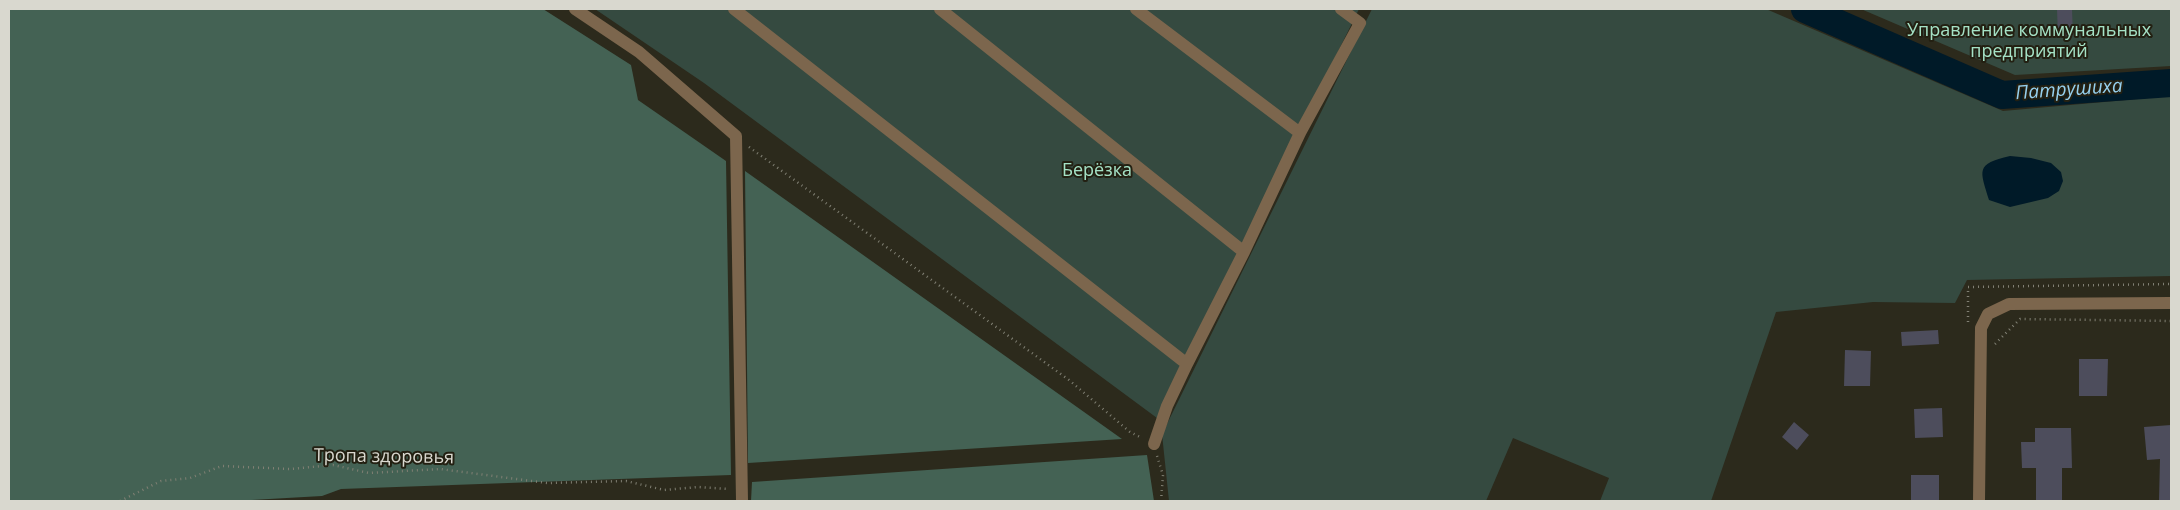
<!DOCTYPE html>
<meta charset="utf-8">
<style>
body{margin:0}
#map{position:relative;width:2180px;height:510px;overflow:hidden;background:#2c2a1c;font-family:"Open Sans",sans-serif}
canvas{display:block}
.frame{position:absolute;inset:0;border:10px solid #d9d8cf;pointer-events:none}
</style>
<div id="map">
<canvas width="2180" height="510"></canvas>
<div class="frame"></div>
</div>
<script>
const g = document.querySelector('canvas').getContext('2d');
g.lineJoin = 'round';
function fill(path, color) { g.fillStyle = color; g.fill(path, 'evenodd'); }
function stroke(path, color, width, dash) { g.strokeStyle = color; g.lineWidth = width; g.lineCap = dash ? 'butt' : 'round'; g.setLineDash(dash || []); g.stroke(path); }
function write(font, color, halo, rows, align = 'center') {
  g.font = font + ' "Open Sans",sans-serif'; g.lineWidth = 4; g.setLineDash([]); g.textBaseline = 'middle'; g.strokeStyle = halo; g.fillStyle = color; for (const [text, x, y, turn = 0] of rows) {
    g.save(); g.translate(x, y); g.rotate((+turn || 0) * Math.PI / 180); g.textAlign = isNaN(turn) ? turn : align; if (halo) g.strokeText(text, 0, 0); g.fillText(text, 0, 0); g.restore();
  }
}
fill(new Path2D(`
 M595,9H1359L1157,418L704,83Z
 M1372,9H1766L2003,111L2171,96V276L1967,280L1955,303L1873,302L1776,312L1711,501H1600L1609,478L1513,438L1486,501H1169L1162,434Z
 M1861,9H2171V66L2015,75Z`), '#354a40');
fill(new Path2D(`
 M9,9H543L631,65L638,100L726,161L731,475L341,489L322,496L234,501H9Z
 M745,171L1122,439L748,463Z
 M1147,455L1154,501H751L752,482Z`), '#446254');
fill(new Path2D(`
 M2010,156L2031,158L2051,163L2061,172L2063,181L2059,191L2048,198L2010,207L1989,200C1980,170 1975,164 2010,156Z`), '#001a28');
stroke(new Path2D(`
 M1805,9L2002,95L2171,83`), '#001a28', 28);
fill(new Path2D(`
 M2057,9H2072L2073,36L2058,37Z
 M1938,330L1939,344L1902,346L1901,332Z
 M1845,350L1871,351L1870,386H1844Z
 M2079,359H2108L2107,396H2079Z
 M1942,408L1943,437L1915,438L1914,409Z
 M1794,422L1809,435L1797,450L1782,437Z
 M2171,425V501H2159L2160,459L2147,460L2144,427Z
 M2035,428H2071L2072,468H2062V501H2036V468H2022L2021,442H2035Z
 M1911,475H1939V501H1911Z`), '#4d4d5c');
stroke(new Path2D(`
 M749,147L1069,380L1130,432L1142,438
 M1968,322V287L2171,284
 M1995,344L2020,319L2171,321
 M1157,456L1163,475L1161,501
 M120,501L161,481L190,478L222,466L290,469L333,465L369,473L440,469L547,483L626,481L664,490L698,487L728,489`), '#818074', 2.5, [1, 4]);
stroke(new Path2D(`
 M575,9L639,52L736,136L742,501
 M734,9L1187,364
 M940,9L1244,252
 M1136,9L1300,133
 M1154,444L1167,406L1187,364L1244,252L1300,133L1360,23L1341,9
 M1979,501L1981,328L1988,314L2009,304L2171,303`), '#7c664d', 12);
write('18px', '#a5e2c6', '#232012', [
 ["Управление коммунальных",2029,31],
 ["предприятий",2029,52],
 ["Берёзка",1097,171]
]);
write('18px', '#d9d8cf', '#232012', [
 ["Тропа здоровья",384,457,1]
]);
write('italic 19px', '#96d0ee', '#232012', [
 ["Патрушиха",2069,90,-4]
]);
</script>
